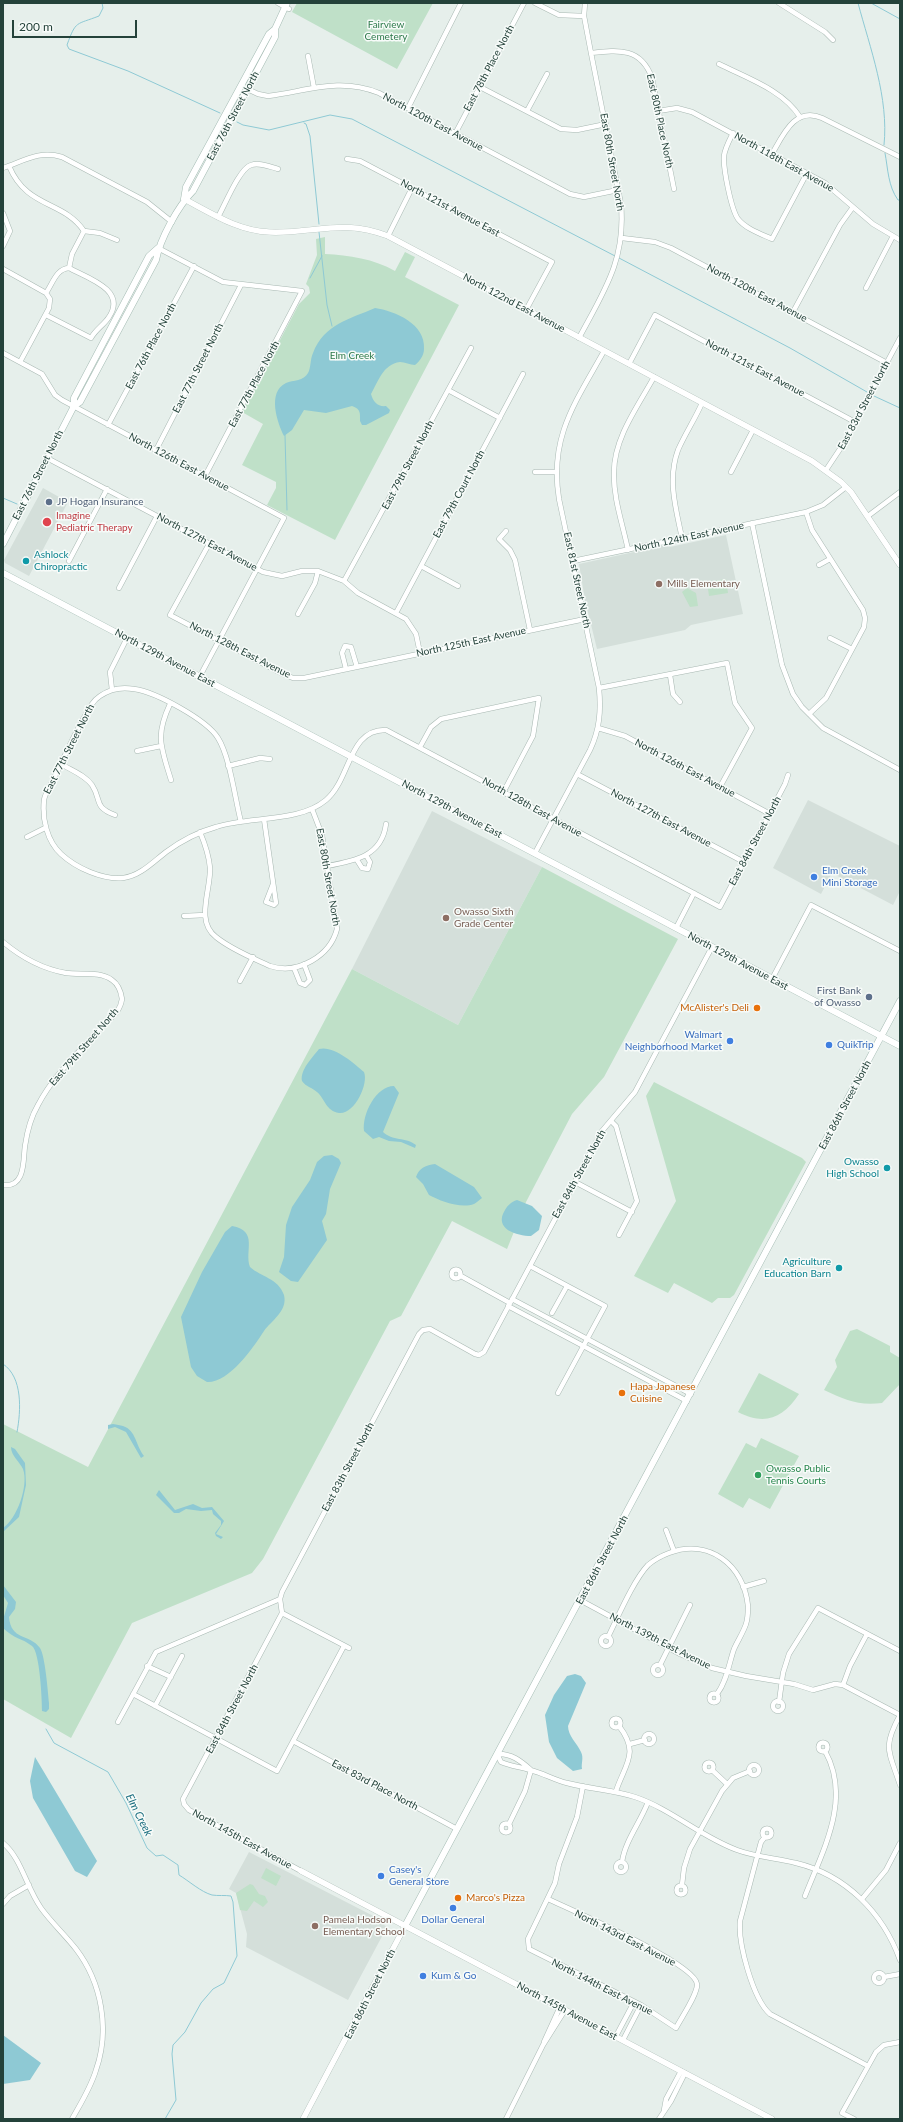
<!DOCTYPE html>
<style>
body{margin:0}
#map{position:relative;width:903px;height:2122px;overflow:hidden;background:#e6efeb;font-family:Lato,sans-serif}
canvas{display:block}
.frame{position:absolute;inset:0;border:4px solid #24423a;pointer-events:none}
.scale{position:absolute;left:12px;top:20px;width:125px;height:18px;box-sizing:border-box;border:2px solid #24423a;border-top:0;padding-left:5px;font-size:12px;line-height:14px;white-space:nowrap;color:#24423a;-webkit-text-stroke:3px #f7fbf9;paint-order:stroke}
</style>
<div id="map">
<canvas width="903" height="2122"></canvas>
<div class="frame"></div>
<div class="scale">200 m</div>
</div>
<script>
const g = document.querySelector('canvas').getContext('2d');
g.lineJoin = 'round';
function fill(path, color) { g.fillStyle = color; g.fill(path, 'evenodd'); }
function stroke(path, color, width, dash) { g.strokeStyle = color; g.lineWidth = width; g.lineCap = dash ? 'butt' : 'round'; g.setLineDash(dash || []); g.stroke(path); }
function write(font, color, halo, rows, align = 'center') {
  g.font = font + ' Lato,sans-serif'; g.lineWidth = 3; g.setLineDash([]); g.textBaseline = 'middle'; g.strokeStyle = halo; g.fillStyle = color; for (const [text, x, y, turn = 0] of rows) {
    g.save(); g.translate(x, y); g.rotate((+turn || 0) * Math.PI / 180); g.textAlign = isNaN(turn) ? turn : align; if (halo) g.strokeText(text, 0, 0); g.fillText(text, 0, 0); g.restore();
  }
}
fill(new Path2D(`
 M43,488L68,502L29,576L5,563L4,560Z
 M726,535L743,614L691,625L685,630L597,649L585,600L579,564L666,545L670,547Z
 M808,800L900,846V891L893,905L832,873L821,894L773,868Z
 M432,811L542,867L458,1025L352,969Z
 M249,1852L385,1922L384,1925L387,1927L348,2000L246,1947L247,1934L236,1893L229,1889Z`), '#d4dfda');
fill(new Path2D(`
 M297,3H433L397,69L292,12Z
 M325,237V254C349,255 374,259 395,271L405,252L415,257L405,277L459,305L335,540L267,505L276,488V482L242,465L263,424L242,412L299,304L310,293L309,287L306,284L317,255L316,239Z
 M726,579L728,593L709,596L707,582Z
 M687,588L696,593L698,606L690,607L682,592Z
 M542,867L678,939L604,1077L572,1114L526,1202L507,1249L452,1221L401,1316L390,1321L263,1559L252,1573L132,1623L71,1738L3,1699V1424L88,1467L352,969L458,1025Z
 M654,1082L802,1158L806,1162L734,1295L730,1298H718L712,1303L674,1283L668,1293L634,1276L676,1201L646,1096Z
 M857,1329L890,1346V1352L900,1358V1384L882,1403C858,1406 846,1400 824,1390L837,1367L835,1360L850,1331Z
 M759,1373L799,1394C783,1418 765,1426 738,1412Z
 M761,1438L799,1456L770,1509L749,1498L743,1508L718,1494L746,1443L756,1448Z
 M266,1868L281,1876L276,1886L261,1878Z
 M250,1884L253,1885L259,1894L265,1896L268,1902L263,1907L254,1901L247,1911L240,1910L236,1893Z`), '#bfe0c8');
fill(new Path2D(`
 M375,308C395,311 426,324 424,349C424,355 420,361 415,365C410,365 405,362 400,362C383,364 378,382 371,394C373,402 378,407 386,406L390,410L389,413L366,425H362L360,421C360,413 361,409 352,406L326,413L304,410L292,430L284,436C277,422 267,392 286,383C293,380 304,381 308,373C311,368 310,359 313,353C324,324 350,319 375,308Z
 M319,1049C333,1045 354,1063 364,1072C369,1084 354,1115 339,1113C326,1111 325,1099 317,1092C313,1088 306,1087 302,1081C300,1070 312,1058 319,1049Z
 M394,1086L399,1093L383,1132C392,1141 406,1137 416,1145L415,1148L401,1142L389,1141L379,1137L373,1139L364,1131C362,1114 376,1086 394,1086Z
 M332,1155L339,1159L341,1163L330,1189L326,1214L322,1221L327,1240L298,1282L291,1281L279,1272L284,1257L286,1225L292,1207L310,1180L317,1162L324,1156Z
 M435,1164L474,1187L482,1198C479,1200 476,1203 474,1204C461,1209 440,1201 429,1195L423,1184L416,1177C419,1168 426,1165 435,1164Z
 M517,1200L532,1206L542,1216L539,1230L531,1236C517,1236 493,1229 505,1210C508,1205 511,1202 517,1200Z
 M232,1226C259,1231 244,1251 250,1267C261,1277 278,1278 284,1295C288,1311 271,1321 264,1331C253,1348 229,1383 207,1382L197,1376L191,1367L181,1317L202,1272L225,1232Z
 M113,1424C117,1425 120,1425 123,1426C136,1430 136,1446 144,1456L141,1458L126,1432L115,1427L108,1429V1425Z
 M11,1447L15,1449L25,1463L26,1485L19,1517L4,1531L3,1528C17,1519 29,1485 23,1469C20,1462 11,1456 11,1447Z
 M159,1490L175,1510L193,1504L202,1508L212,1507L224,1521L216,1534L223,1537L221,1539L216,1536L215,1533L221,1525V1521L213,1514L212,1510L201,1511L186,1509L179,1513H174L156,1495Z
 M3,1585L16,1602L15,1609L9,1617C11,1641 29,1633 40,1648C45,1655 48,1692 49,1703V1709L46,1712L42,1711C42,1700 40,1652 32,1646C22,1638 14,1639 3,1628V1620L8,1603L3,1595Z
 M575,1674L581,1676L586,1683L568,1726C568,1736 577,1743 581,1752C584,1758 581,1763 582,1769L573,1771L557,1758L549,1742L545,1715L554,1695L567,1676Z
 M35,1757L97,1861L87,1877L75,1871L33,1798L30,1781Z
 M3,2035L41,2063L30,2080L3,2084Z`), '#8ec9d4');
stroke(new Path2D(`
 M102,3L103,8L99,16C76,25 76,20 67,45L69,49L128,71L220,113
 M858,3C870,48 889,98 884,145
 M871,3L900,19
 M237,122L243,125L269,130L330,115L352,119L615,256
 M304,123L306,124L310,136L319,224
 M885,153C888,169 888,186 898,200H900
 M319,232L327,305L332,326
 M619,258L790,348L867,392
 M310,278L322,256
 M874,396L900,408
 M285,435L287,510
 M3,498L17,504
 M3,1364C23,1377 21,1411 17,1432
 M46,1729L54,1743L108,1772L126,1803L147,1848L156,1856L163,1855L178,1865L179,1875C189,1881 201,1892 212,1895C218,1896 225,1895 231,1896L233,1902L237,1956L224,1983L213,1989L201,2003L185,2032L173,2045L172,2054L176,2100L165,2119`), '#8ec9d4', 1);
const minor = new Path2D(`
 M278,3L289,9
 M535,3L559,15L584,16
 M779,3L825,32L833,40
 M591,53C618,50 641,47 652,78L674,189
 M308,56L314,88
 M719,64C747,78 783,90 800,117
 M241,86L258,94L268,96C308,91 339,77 379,93L570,194L584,197L618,190
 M480,87L561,129L577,130L606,124
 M408,108L461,3
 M527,111L547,74
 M658,111L677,108L692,112L825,183L873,224L900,240
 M733,133C729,141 725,148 724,156C723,168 731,209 738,219C746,229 761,234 772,239L807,173
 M455,134L524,3
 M772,154C783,135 795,106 822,118L900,157
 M347,159L360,161L552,262L526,310
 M9,166C27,209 63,200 84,231L100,233L117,240
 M3,168C24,161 39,150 62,157L147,202L172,222
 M3,213L10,231L3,246
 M218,217C225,205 239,169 251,165C260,162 270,167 278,169
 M388,236L412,188
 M622,238L655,242L671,248L887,363
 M158,248L223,282L302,291L205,476
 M3,269L46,293
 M866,288L893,236
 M793,312L840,225L853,207
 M46,315L91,338C96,329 104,325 109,317C127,290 88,278 69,268
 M579,338C604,291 626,260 621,204L591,53L584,16L585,3
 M3,353L42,374L55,395L62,400L284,518L200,676
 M20,362L49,308L50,299L46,293C53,283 56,269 69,268L72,254L84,231
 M629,364L655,315L855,422
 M448,390L500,418
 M108,425L194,266
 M156,450L241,285
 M47,458L263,572L282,576L302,571H318L344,581L358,593L406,619L416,634L420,653
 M826,470L844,443L900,338
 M535,472H556
 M731,472L753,430
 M868,516L900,492
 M752,523L782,665L793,694L802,707L823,728L900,770
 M506,531L499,539L510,550L515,560L530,630
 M682,538C676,509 667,480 678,450C685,434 695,419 702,403
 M209,544L170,615L281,673L293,678H304L585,619
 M628,550C623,525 613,498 614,472C614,438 638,406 654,377
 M69,561L107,489
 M573,561L806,512
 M819,565L830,559
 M421,566L458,586
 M344,581L471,348
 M119,588L157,516
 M396,613L523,374
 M298,614L315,583L318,571
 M830,638L852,649
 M346,669L342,653L345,646L351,647L357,667
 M670,675L673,694L680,702
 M599,688L727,663L735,703L752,728L720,787
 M112,690L110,672L127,638
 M170,704C155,736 161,747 171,780
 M809,714L826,698L864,627L865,618L863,610L812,530L806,512L823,505L846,487
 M598,728L625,736L770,814
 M420,747L431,727L441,719L539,698L533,736L504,791
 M137,751L161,746
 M61,764C71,770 85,775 92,785C102,800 93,807 115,815
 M228,766L260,758L270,759
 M577,774L744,862
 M264,819L276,903L274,905L266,902L273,884
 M241,822C235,799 230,757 218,738C207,720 156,692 134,689C123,687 110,689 100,696C97,698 94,701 92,704C77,727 66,754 54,778C51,785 45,793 44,800C42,819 47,841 61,854C76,868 103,880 123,878C140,876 153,862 166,852C181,841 198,832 216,827C248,816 299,823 326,800C351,779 348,729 386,730L720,907L785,784L788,775
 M200,832C205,844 209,855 210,868C211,890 195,921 216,937C232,950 253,958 270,966C298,975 330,956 337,929L322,835L312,809
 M27,837L45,828
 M535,853L590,750C600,729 601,710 599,688L559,499C549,437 575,403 604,351
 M357,860L362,868L368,869L370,862L366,855
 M327,866C355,861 382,856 386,824
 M184,916L205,915
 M676,928L694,893
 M3,942C21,957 43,969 66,973C81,975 100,971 112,980C118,984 121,992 122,999C120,1014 108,1019 99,1030C77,1054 53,1076 38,1105C31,1117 27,1132 25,1146C23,1159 26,1188 3,1185
 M294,968L300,983L305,985L310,980L304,964
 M772,979L811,905L900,951
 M240,981L253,957
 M611,1121L616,1126L637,1201L619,1235
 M575,1182L632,1212
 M530,1266L605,1306L558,1393
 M451.5 1274a4.5 4.5 0 1 1 9 0a4.5 4.5 0 1 1-9 0Z
 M461,1276L510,1303
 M512,1299L691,1394
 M508,1306L687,1401
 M552,1313L567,1286
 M666,1530L674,1551
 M743,1587L764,1581
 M580,1600L680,1654L712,1668L746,1676L794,1684L813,1690L835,1684L843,1685L900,1715
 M282,1613L280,1599L282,1592L419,1334L423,1330L430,1329L475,1354L479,1355L484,1352L602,1131L635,1092L712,947
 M282,1613L183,1799L184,1804L189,1810L301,1871
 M282,1613L349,1648
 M601 1641a5 5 0 1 1 10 0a5 5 0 1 1-10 0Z
 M608,1637C618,1617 633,1581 648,1565C654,1560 661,1556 669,1553C709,1538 744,1565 748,1606C748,1612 748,1618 746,1624C743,1633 738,1640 734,1649C729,1663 727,1681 717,1694
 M653 1670a5 5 0 1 1 10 0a5 5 0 1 1-10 0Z
 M660,1665L690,1605
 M147,1666L171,1677
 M843,1685L850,1666L867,1634
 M709.5 1698a4.5 4.5 0 1 1 9 0a4.5 4.5 0 1 1-9 0Z
 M133,1694L277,1771L344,1646
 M773 1706a5 5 0 1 1 10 0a5 5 0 1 1-10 0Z
 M779,1702L783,1673L789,1654L818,1608L900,1651
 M155,1706L182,1656
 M900,1715C882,1748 889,1751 900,1785
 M611.5 1723a4.5 4.5 0 1 1 9 0a4.5 4.5 0 1 1-9 0Z
 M118,1722L156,1652L280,1599
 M644 1739a5 5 0 1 1 10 0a5 5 0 1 1-10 0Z
 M293,1741L457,1829
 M818.5 1747a4.5 4.5 0 1 1 9 0a4.5 4.5 0 1 1-9 0Z
 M630,1744L645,1740
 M704.5 1767a4.5 4.5 0 1 1 9 0a4.5 4.5 0 1 1-9 0Z
 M749 1770a5 5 0 1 1 10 0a5 5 0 1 1-10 0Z
 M531,1770C521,1761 511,1753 497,1754L501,1762C510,1766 520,1767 530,1770C543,1773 554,1780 567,1783C590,1789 613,1790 635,1797C671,1809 701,1837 737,1850C756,1857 776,1858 796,1863C846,1875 883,1913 900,1960
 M712,1770L727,1784
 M616,1791C625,1764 640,1753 619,1726
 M501.5 1828a4.5 4.5 0 1 1 9 0a4.5 4.5 0 1 1-9 0Z
 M509,1824L525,1791L531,1770
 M762.5 1833a4.5 4.5 0 1 1 9 0a4.5 4.5 0 1 1-9 0Z
 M765,1837L761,1842L740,1921C738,1944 753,1999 770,2014L868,2066
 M3,1843C22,1859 26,1887 41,1908C51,1922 65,1935 76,1949C102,1983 110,2030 96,2070C91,2087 81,2103 72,2119
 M622,1862C625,1841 640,1823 648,1802
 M616 1867a5 5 0 1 1 10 0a5 5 0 1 1-10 0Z
 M682,1885L684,1868L690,1849L722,1791L733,1778L750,1771
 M676.5 1890a4.5 4.5 0 1 1 9 0a4.5 4.5 0 1 1-9 0Z
 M805,1896C823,1850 852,1799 825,1751
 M548,1899C571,1910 695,1963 697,1984C698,1994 681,2018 676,2028L641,2005L529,1949L528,1939L555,1883L559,1864L577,1817L583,1786
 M862,1899L886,1870L900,1843
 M3,1904L10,1896L29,1885
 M874 1978a5 5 0 1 1 10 0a5 5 0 1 1-10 0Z
 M884,1977L900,1974
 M616,2036L634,2002
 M623,2040L641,2005
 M544,2042L560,2007
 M664,2110L666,2099L681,2071
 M506,2119L543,2045L565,2010
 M659,2119L671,2101L685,2073
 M854,2119L842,2113L876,2052L884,2045L900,2042`);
const tertiary = new Path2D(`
 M184,199C211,213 238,231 269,232C315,234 341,218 388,236L812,461L841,482L851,492L900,565
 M301,1871L772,2119
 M303,2119L405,1926`);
const secondary = new Path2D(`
 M184,199L186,187L269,34L275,29
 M74,406L80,402L156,260C160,239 178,206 193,191L275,37V29L287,3
 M3,544L74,406V398L149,256L158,248
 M3,573L900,1046
 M405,1926L900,1001`);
stroke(minor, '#a8b8b2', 5.5);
stroke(tertiary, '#a8b8b2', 6);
stroke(secondary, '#a4bbb3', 7);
stroke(minor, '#fff', 4.5);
stroke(tertiary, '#fff', 5.5);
stroke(secondary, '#fff', 6);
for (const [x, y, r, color] of [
 [49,502,4,"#5c6f8a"],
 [47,522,5,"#e0444e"],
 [26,561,4,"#0f9aa8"],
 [659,584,4,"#8d6e63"],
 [814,877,4,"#3f7fe0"],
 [446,918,4,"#8d6e63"],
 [869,997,4,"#5c6f8a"],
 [757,1008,4,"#e8710a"],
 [730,1041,4,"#3f7fe0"],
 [829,1045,4,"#3f7fe0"],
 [887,1168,4,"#0f9aa8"],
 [839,1268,4,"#0f9aa8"],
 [622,1393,4,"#e8710a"],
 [758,1475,4,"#2e9e5b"],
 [381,1876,4,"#3f7fe0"],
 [458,1898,4,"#e8710a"],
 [453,1908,4,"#3f7fe0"],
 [315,1926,4,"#8d6e63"],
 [423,1976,4,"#3f7fe0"]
]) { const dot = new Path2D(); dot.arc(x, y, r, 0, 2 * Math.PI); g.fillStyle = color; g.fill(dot); stroke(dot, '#f7fbf9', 1.5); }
write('10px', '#2d7a4b', '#f7fbf9', [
 ["Fairview",386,25],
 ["Cemetery",386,37],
 ["Elm Creek",352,356]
]);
write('10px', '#24423a', '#f7fbf9', [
 ["East 78th Place North",489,68,-62],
 ["East 76th Street North",233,116,-62],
 ["East 80th Place North",660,121,78],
 ["North 120th East Avenue",433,122,28],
 ["East 80th Street North",612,162,80],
 ["North 118th East Avenue",784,162,29],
 ["North 121st Avenue East",450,208,28],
 ["North 120th East Avenue",757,293,28],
 ["North 122nd East Avenue",514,303,28],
 ["East 76th Place North",151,346,-62],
 ["East 77th Street North",198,368,-63],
 ["North 121st East Avenue",755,368,28],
 ["East 77th Place North",254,384,-62],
 ["East 83rd Street North",864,405,-62],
 ["North 126th East Avenue",179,462,28],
 ["East 79th Street North",408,465,-62],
 ["East 76th Street North",38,475,-63],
 ["East 79th Court North",459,494,-62],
 ["North 124th East Avenue",689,537,-12],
 ["North 127th East Avenue",207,542,28],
 ["East 81st Street North",577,580,78],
 ["North 125th East Avenue",471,642,-12],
 ["North 128th East Avenue",240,650,27],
 ["North 129th Avenue East",165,658,28],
 ["East 77th Street North",69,749,-63],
 ["North 126th East Avenue",685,768,28],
 ["North 128th East Avenue",532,807,29],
 ["North 129th Avenue East",452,809,28],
 ["North 127th East Avenue",661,818,28],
 ["East 84th Street North",755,841,-62],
 ["East 80th Street North",328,877,80],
 ["North 129th Avenue East",738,961,28],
 ["East 79th Street North",84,1047,-49],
 ["East 86th Street North",845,1105,-62],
 ["East 84th Street North",579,1174,-61],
 ["East 83th Street North",348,1467,-62],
 ["East 86th Street North",602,1560,-62],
 ["North 139th East Avenue",660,1641,27],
 ["East 84th Street North",232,1709,-62],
 ["East 83rd Place North",375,1785,28],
 ["North 145th East Avenue",242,1839,29],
 ["North 143rd East Avenue",625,1938,27],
 ["North 144th East Avenue",602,1987,27],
 ["East 86th Street North",370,1994,-63],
 ["North 145th Avenue East",567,2011,28]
]);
write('10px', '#4e5e75', '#f7fbf9', [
 ["JP Hogan Insurance",57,502],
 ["First Bank",861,991,"right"],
 ["of Owasso",861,1003,"right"]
], 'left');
write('10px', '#be3a42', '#f7fbf9', [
 ["Imagine",56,516],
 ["Pediatric Therapy",56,528]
], 'left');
write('10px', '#0d838f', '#f7fbf9', [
 ["Ashlock",34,555,"left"],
 ["Chiropractic",34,567,"left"],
 ["Owasso",879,1162],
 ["High School",879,1174],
 ["Agriculture",831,1262],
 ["Education Barn",831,1274]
], 'right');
write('10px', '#785e54', '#f7fbf9', [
 ["Mills Elementary",667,584],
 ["Owasso Sixth",454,912],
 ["Grade Center",454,924],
 ["Pamela Hodson",323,1920],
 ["Elementary School",323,1932]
], 'left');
write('10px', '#366cbe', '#f7fbf9', [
 ["Elm Creek",822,871],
 ["Mini Storage",822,883],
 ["Walmart",722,1035,"right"],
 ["Neighborhood Market",722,1047,"right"],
 ["QuikTrip",837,1045],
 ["Casey's",389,1870],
 ["General Store",389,1882],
 ["Dollar General",453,1920,"center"],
 ["Kum & Go",431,1976]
], 'left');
write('10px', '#c56008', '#f7fbf9', [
 ["McAlister's Deli",749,1008,"right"],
 ["Hapa Japanese",630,1387],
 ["Cuisine",630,1399],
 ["Marco's Pizza",466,1898]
], 'left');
write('10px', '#27864d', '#f7fbf9', [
 ["Owasso Public",766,1469],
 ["Tennis Courts",766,1481]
], 'left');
write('italic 11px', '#1c6f80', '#f7fbf9', [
 ["Elm Creek",139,1815,63]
]);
</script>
